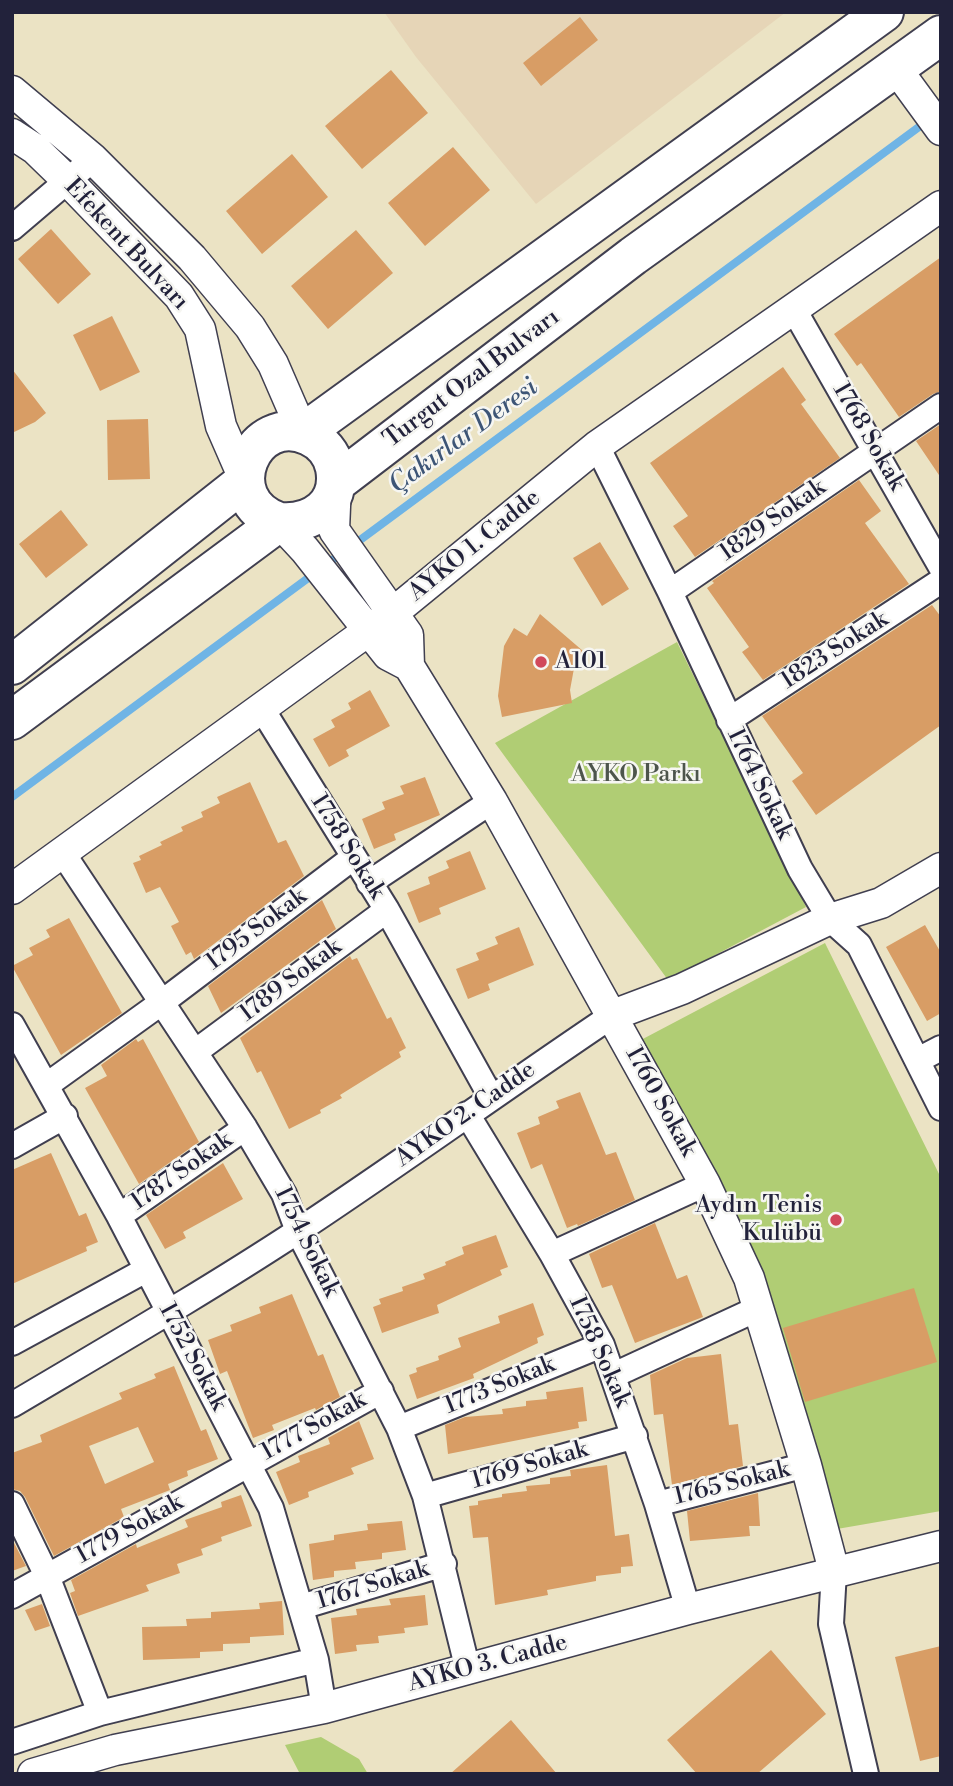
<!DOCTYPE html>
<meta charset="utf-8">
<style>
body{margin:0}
#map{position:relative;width:953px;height:1786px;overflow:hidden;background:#ebe3c4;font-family:"Libre Bodoni",serif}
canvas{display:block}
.frame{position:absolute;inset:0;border:14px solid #22223b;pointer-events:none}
</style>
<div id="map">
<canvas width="953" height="1786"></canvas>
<div class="frame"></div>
</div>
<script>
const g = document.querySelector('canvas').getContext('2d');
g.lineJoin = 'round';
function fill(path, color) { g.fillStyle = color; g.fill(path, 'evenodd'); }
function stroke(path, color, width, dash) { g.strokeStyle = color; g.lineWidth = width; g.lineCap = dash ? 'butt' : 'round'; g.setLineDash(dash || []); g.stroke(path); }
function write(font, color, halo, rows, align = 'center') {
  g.font = font + ' "Libre Bodoni",serif'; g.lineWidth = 5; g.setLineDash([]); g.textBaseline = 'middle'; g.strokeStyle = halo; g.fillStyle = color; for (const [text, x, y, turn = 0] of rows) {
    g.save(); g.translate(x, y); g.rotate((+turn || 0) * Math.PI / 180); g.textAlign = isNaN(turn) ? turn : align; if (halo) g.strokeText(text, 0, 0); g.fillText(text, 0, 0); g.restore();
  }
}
fill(new Path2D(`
 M384,12H786L536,204L416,57Z`), '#e6d5b7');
fill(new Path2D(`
 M677,642L806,907L668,980L495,743Z
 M825,943L941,1178V1511L837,1529L639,1041Z
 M321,1737L359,1759L368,1774H300L285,1745Z`), '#b0cd74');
stroke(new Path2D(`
 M352,546L927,121
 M12,797L342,553`), '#6fb4e5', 8);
fill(new Path2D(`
 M580,17L598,40L541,86L523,63Z
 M391,70L428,113L362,169L325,126Z
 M453,147L490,190L425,246L388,203Z
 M292,154L328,197L262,254L226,211Z
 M51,229L91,274L58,304L18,259Z
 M356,230L393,273L328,329L291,286Z
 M941,257V391L933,394L899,417L861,363L857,366L834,334Z
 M112,316L140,372L100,391L73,335Z
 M783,367L806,400L801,404L840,458L695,557L673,526L688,516L650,463Z
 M12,369L46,413L35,422L12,433Z
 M148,419L150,479L108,480L107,420Z
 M941,424V478L916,441Z
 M859,480L881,511L865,523L909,584L763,680L742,652L749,647L707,588L714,583L712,581Z
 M61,510L88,545L46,578L19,544Z
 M600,542L629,589L602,606L573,558Z
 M932,605L941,617V725L816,815L792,781L803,773L762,716Z
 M540,614L583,651L575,663L570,690L572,703L502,717L498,696L504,646L514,628L527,636Z
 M370,690L390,726L346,750L349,756L329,767L313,739L335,727L331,720L351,709L348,703Z
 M425,777L440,815L394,834L396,840L374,849L362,819L385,809L382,802L404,794L400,786Z
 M250,782L278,843L286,840L304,876L194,959L191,952L186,955L171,926L179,922L160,887L146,893L133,863L141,860L139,856L162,845L160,842L183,831L181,827L203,817L201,812L220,803L217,797Z
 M470,851L486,889L439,908L441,914L419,923L407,893L430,884L428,877L449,868L446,861Z
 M322,900L336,929L221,1013L208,986Z
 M69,918L122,1013L61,1055L12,966L33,955L29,948L50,937L46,930Z
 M925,925L941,953V1013L927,1021L886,947Z
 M519,927L534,965L488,984L490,990L468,999L456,969L479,960L476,953L498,944L495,937Z
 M350,956L352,960L357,958L387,1019L391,1017L406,1048L399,1052L401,1057L340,1095L342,1098L320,1110L321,1113L289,1129L261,1071L257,1073L240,1038Z
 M136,1039L138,1042L143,1039L199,1142L139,1184L85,1088L107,1076L101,1065Z
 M580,1092L606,1155L616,1152L635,1200L578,1226L577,1224L567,1228L542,1164L531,1169L517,1133L540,1124L538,1117L559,1108L556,1101Z
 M51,1153L79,1216L86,1213L98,1242L86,1247L87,1251L12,1284V1170Z
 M223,1163L243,1199L183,1232L186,1238L165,1249L146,1215Z
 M655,1223L677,1279L687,1275L703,1317L635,1343L612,1285L602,1288L589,1254Z
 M496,1235L508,1267L500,1270L502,1275L437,1305L439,1313L382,1333L373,1307L381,1304L379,1299L403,1291L402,1287L425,1279L423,1274L446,1265L445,1262L464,1254L462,1247Z
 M914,1288L937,1362L805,1402L783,1328Z
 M292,1294L318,1356L323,1354L340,1397L316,1410L315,1408L272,1425L274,1430L253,1438L227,1371L220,1374L208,1340L232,1331L230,1325L261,1313L259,1307Z
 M533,1303L544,1335L537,1338L538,1343L473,1374L474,1378L417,1399L409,1375L417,1372L416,1368L439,1360L438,1356L461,1347L458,1338L500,1323L498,1316Z
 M721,1354L729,1425L738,1424L743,1466L672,1485L663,1414L654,1415L650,1375L687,1358Z
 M174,1366L201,1431L206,1429L218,1459L187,1471L188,1476L168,1484L170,1490L121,1509L124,1517L54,1556L25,1497L20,1491L12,1489V1453L42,1442L40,1435L122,1399L119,1393L156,1378L154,1374ZM138,1427L154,1462L105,1484L89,1446Z
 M583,1387L587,1421L578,1422L579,1428L448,1454L445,1425L465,1417L503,1414L502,1409L526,1406V1401L547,1399L546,1392Z
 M359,1421L374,1459L351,1468L354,1474L308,1492L309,1497L289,1505L276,1472L300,1462L298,1456L330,1444L328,1438Z
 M607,1465L615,1536L629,1534L633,1566L621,1567V1573L596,1576V1581L547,1590L548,1595L495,1605L488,1537L473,1538L469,1506L478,1505V1501L502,1497V1494L527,1491L526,1486L550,1484V1478L571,1476L570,1470Z
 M758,1493L760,1526H749L750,1536L690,1541L687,1511Z
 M241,1495L252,1526L221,1537L222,1541L201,1549L203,1555L177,1564L180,1573L146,1585L149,1591L78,1616L70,1593L75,1591L71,1580L136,1544L137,1548L188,1527L185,1520L222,1507L221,1502Z
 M402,1521L406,1550L382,1553V1559L355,1562L356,1569L334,1571V1577L313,1580L309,1544L334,1540V1535L368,1530L367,1524Z
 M12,1539L26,1566L12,1571Z
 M425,1595L428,1625L404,1628L405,1633L378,1636L379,1643L356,1645L357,1651L335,1654L331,1618L357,1615L356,1609L391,1605L389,1599Z
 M282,1601L284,1635L250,1637V1643L223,1644V1651L200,1652V1658L143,1660L142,1627L187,1626L186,1619L211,1618V1612L260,1609L259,1603Z
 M42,1604L50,1626L35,1631L25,1610Z
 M941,1646V1756L920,1761L895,1657Z
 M771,1650L826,1714L757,1774H697L667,1740Z
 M511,1720L557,1774H450Z`), '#d89d65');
const minor = new Path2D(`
 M12,228L93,159
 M793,308L941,567
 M597,446L670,592L800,869L830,919L859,945L941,1108
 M670,592L941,406
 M262,709L387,910L491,1097
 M729,720L941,581
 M62,852L245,1128L284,1194L298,1231L399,1428L425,1496L468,1670
 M369,883L492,801
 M12,1025L119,1216L271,1508L316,1660L324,1708
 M195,1052L387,910
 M918,1060L941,1048
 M47,1085L161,1003L354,857
 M467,1114L552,1254L602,1345L657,1504L688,1609
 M12,1146L65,1116
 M119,1216L245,1128
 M552,1254L705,1184
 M12,1343L146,1270
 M614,1375L759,1308
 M12,1405C108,1348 205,1292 298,1231C404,1161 507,1086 613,1015
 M399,1428L602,1345
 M425,1496L635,1436
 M12,1504L47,1576L100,1713
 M657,1504L806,1465
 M834,1571L831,1624L866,1774
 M12,1596L381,1391
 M301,1607L444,1564
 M12,1742L100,1713L316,1660`);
const tertiary = new Path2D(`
 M895,67L941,130
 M12,91L93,159L192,258L250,327L273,364L303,433
 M12,134L35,149L68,181L179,296L200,329L221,426L245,481
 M336,483L334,530L408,635L409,666
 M279,522L305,550L388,655L409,666L492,801L705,1184L749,1278L806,1465L834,1571
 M12,889L394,612L597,446L941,206
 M613,1015L682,989L830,919L881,903L941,868
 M33,1774L115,1750L324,1708L688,1609L941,1546`);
const primary = new Path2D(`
 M303,433L884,12
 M336,483L633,256L941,35
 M12,665L245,481
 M12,720L279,522C312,525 342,505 335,468C332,454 322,442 309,436C253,410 214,499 279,522`);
stroke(minor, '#403f50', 28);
stroke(tertiary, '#403f50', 33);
stroke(primary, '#403f50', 42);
stroke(minor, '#fff', 24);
stroke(tertiary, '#fff', 30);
stroke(primary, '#fff', 38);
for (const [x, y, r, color] of [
 [541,662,7,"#d1495b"],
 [836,1220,7,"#d1495b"]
]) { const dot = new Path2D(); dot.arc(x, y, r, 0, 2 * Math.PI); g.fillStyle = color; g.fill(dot); stroke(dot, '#f6f6f2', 2.5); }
write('24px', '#22223b', '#f6f6f2', [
 ["Efekent Bulvarı",126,245,47],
 ["Turgut Ozal Bulvarı",472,379,-37],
 ["1768 Sokak",868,437,60],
 ["1829 Sokak",773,521,-35],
 ["AYKO 1. Cadde",475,546,-39],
 ["1823 Sokak",835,651,-33],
 ["1764 Sokak",759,784,64],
 ["1758 Sokak",347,847,58],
 ["1795 Sokak",257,930,-37],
 ["1789 Sokak",291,981,-37],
 ["1760 Sokak",660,1102,61],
 ["AYKO 2. Cadde",466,1115,-35],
 ["1787 Sokak",182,1172,-35],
 ["1754 Sokak",306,1242,64],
 ["1758 Sokak",599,1352,66],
 ["1752 Sokak",192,1357,62],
 ["1773 Sokak",500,1386,-22],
 ["1777 Sokak",314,1427,-29],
 ["1769 Sokak",530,1466,-16],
 ["1765 Sokak",732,1484,-14],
 ["1779 Sokak",130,1530,-29],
 ["1767 Sokak",373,1586,-17],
 ["AYKO 3. Cadde",488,1664,-15]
]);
write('24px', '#22223b', '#f6f6f2', [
 ["A101",555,662],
 ["Aydın Tenis",822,1206,"right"],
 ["Kulübü",822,1234,"right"]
], 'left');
write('24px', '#4d554c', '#f6f6f2', [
 ["AYKO Parkı",636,775]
]);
write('italic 26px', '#3d5576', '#f6f6f2', [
 ["Çakırlar Deresi",464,437,-36]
]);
</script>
